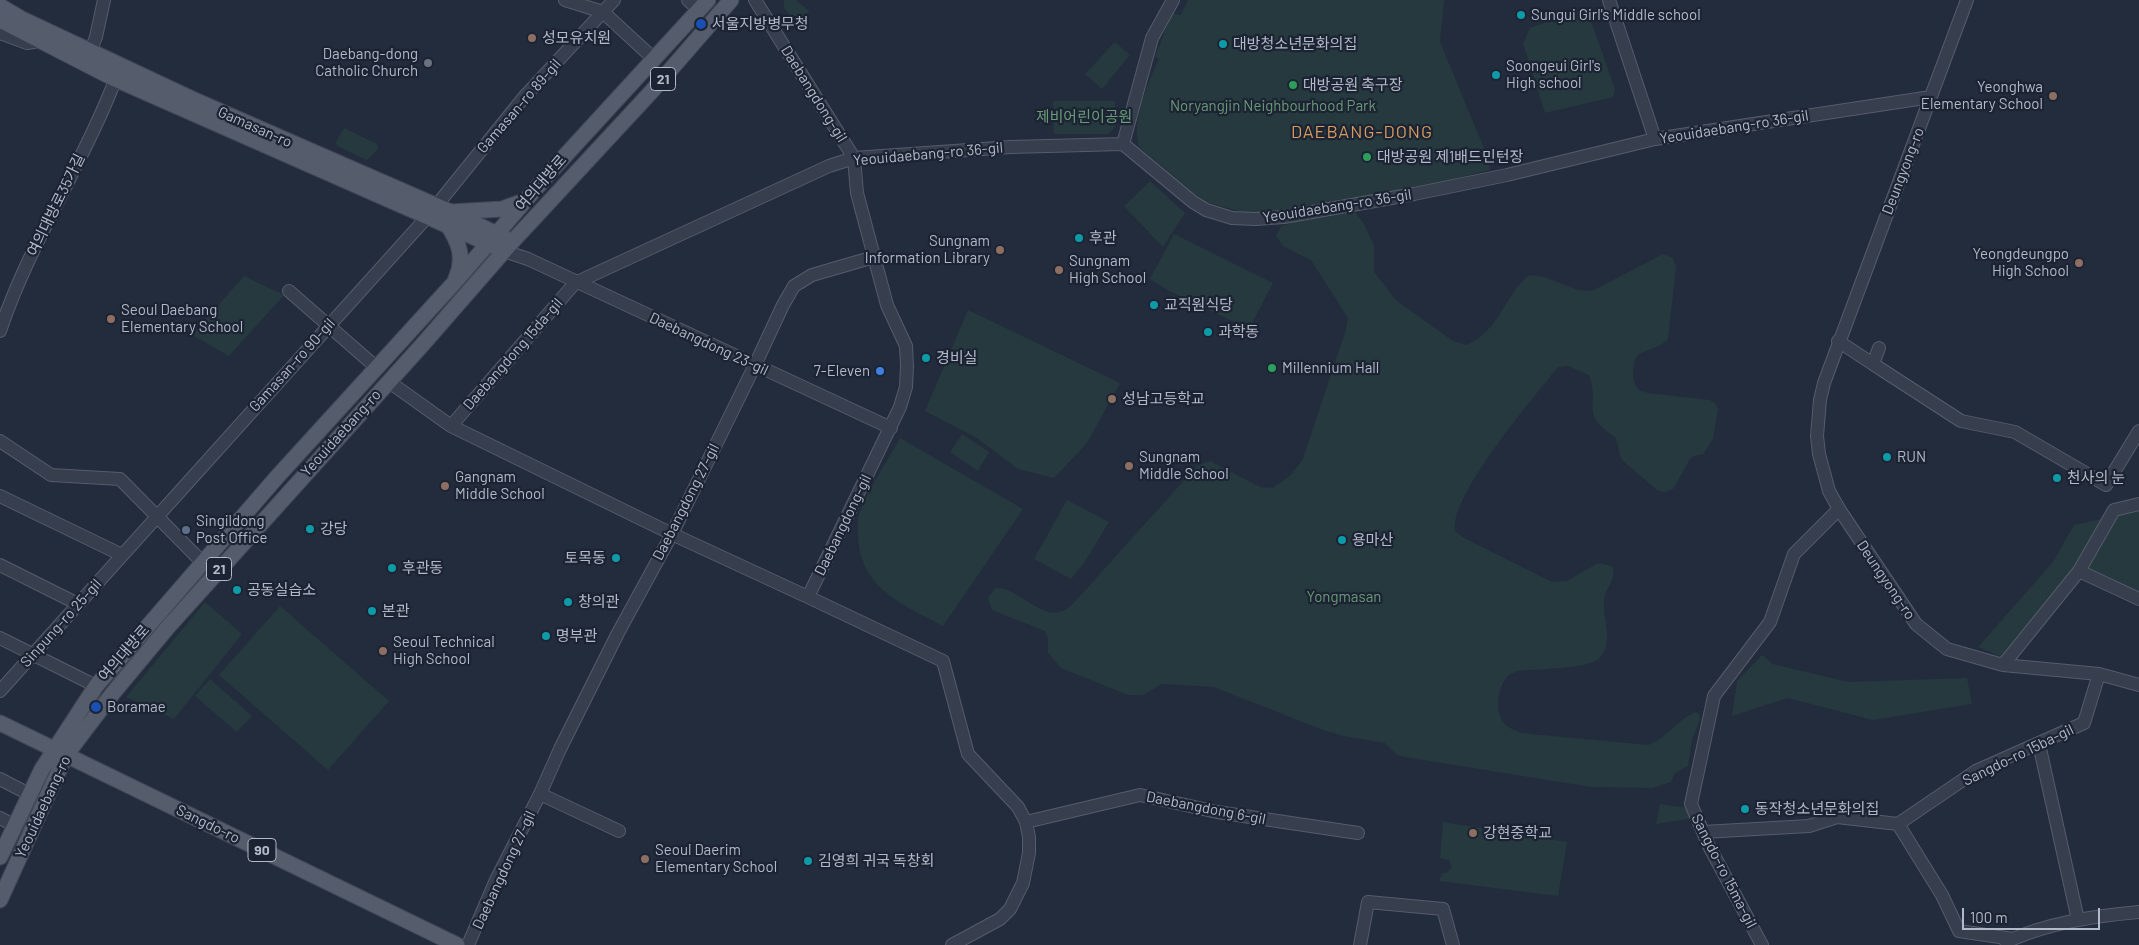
<!DOCTYPE html>
<meta charset="utf-8">
<style>
body{margin:0}
#map{position:relative;width:2139px;height:945px;overflow:hidden;background:#232c3d;font-family:Barlow,sans-serif}
canvas{display:block}
.scale{position:absolute;left:1962px;top:908px;width:138px;height:22px;box-sizing:border-box;border:2px solid #b2b9c9;border-top:0;padding-left:6px;font-size:15px;line-height:18px;white-space:nowrap;color:#b2b9c9;-webkit-text-stroke:4px #1c2332;paint-order:stroke}
</style>
<div id="map">
<canvas width="2139" height="945"></canvas>
<div class="scale">100 m</div>
</div>
<script>
const g = document.querySelector('canvas').getContext('2d');
g.lineJoin = 'round';
function fill(path, color) { g.fillStyle = color; g.fill(path, 'evenodd'); }
function stroke(path, color, width, dash) { g.strokeStyle = color; g.lineWidth = width; g.lineCap = dash ? 'butt' : 'round'; g.setLineDash(dash || []); g.stroke(path); }
function write(font, color, halo, rows, align = 'center') {
  g.font = font + ' Barlow,"Noto Sans KR",sans-serif'; g.lineWidth = 4.5; g.setLineDash([]); g.textBaseline = 'middle'; g.strokeStyle = halo; g.fillStyle = color; for (const [text, x, y, turn = 0] of rows) {
    g.save(); g.translate(x, y); g.rotate((+turn || 0) * Math.PI / 180); g.textAlign = isNaN(turn) ? turn : align; if (halo) g.strokeText(text, 0, 0); g.fillText(text, 0, 0); g.restore();
  }
}
fill(new Path2D(`
 M784,0H796L809,11L797,24L784,8Z
 M1188,0H1444L1440,42L1486,153L1490,170L1414,189L1286,213L1242,212L1205,202L1139,147C1131,121 1148,83 1159,59L1155,57L1172,13L1181,15Z
 M1586,7L1615,89L1613,97L1545,113L1523,43L1530,28Z
 M1115,42L1130,55L1102,89L1085,74Z
 M1053,101H1115V127L1108,134H1054Z
 M344,128L377,144L378,149L367,160L337,146L336,142Z
 M1150,181L1185,213L1163,247L1124,206Z
 M1355,212L1364,224L1374,245V272L1397,301L1453,341L1467,345C1500,330 1503,297 1529,275L1544,277L1578,290L1592,291L1663,254L1673,258L1676,267L1668,339C1654,354 1632,346 1633,372C1633,379 1634,384 1639,390L1648,393L1710,400L1716,404L1718,409L1713,439L1703,454L1694,456L1690,459L1673,489L1664,492L1657,490L1621,459L1616,438C1578,412 1601,408 1589,375L1568,366L1558,367C1534,397 1449,496 1455,531L1464,538L1552,582L1567,581L1598,563L1612,566C1618,578 1604,589 1604,602C1603,617 1610,632 1606,647C1604,651 1601,658 1597,660C1584,669 1535,669 1517,671C1514,673 1509,674 1507,677C1496,690 1493,719 1510,728C1513,730 1518,731 1521,733L1648,745C1668,738 1676,720 1696,712L1699,714L1700,719L1692,740L1688,766L1675,773L1671,782L1652,788L1591,787L1405,757L1397,755L1385,743L1344,736L1323,730L1214,687L1162,684L1143,695H1128L1061,668L1048,653V639L1045,631L992,610L988,598L995,588C1018,587 1038,617 1059,612C1062,612 1067,608 1070,607L1197,466L1210,461L1260,487L1273,488L1291,475L1303,459L1345,333L1348,318L1311,260L1283,246L1276,236L1281,226L1295,222Z
 M1174,234L1273,283L1249,329L1169,291L1150,279Z
 M244,276L284,295L229,356L192,335Z
 M968,310L1120,383L1087,443L1054,478L1018,469L977,438L925,411Z
 M962,434L989,452L978,471L950,452Z
 M900,438L1023,509L943,626C902,604 859,588 858,534C858,527 857,518 860,512C870,486 887,462 900,438Z
 M1067,500L1109,522L1084,563L1071,579L1034,559Z
 M2139,511V591L2082,565L2002,657L1978,647L2053,562L2074,525Z
 M205,602L242,634L174,719L126,697Z
 M280,606L389,701L328,770L219,675Z
 M1762,655L1773,664L1848,682L1967,678L1972,704L1873,720L1788,698L1732,716L1737,681Z
 M210,679L252,716L237,732L195,696Z
 M1660,804L1688,808L1693,818L1656,824Z
 M1443,822L1567,842L1558,896L1439,881L1442,874L1448,872L1452,868L1449,860L1440,858Z`), '#25393e');
const minor = new Path2D(`
 M565,0L603,12L654,59
 M688,0L699,10
 M755,0L854,158L857,193L887,305L906,346L907,366L906,387L900,407L808,597L943,661L968,754L1018,807L1026,822L1029,837V853L1023,883L1010,909L1000,919L952,945
 M1609,0L1655,139
 M1967,0L1824,383L1820,400L1817,436L1819,454L1829,491L1839,509L1916,624L1947,649L2003,665L2099,674L2139,685
 M0,33L27,43L39,41
 M87,60L96,37L104,0
 M1123,144L1152,38L1173,0
 M504,251L528,259L891,428
 M289,291L377,368
 M0,331C30,241 86,160 119,70
 M1838,341L1873,364
 M1879,348L1873,364L1961,421L2015,432L2106,485L2139,431
 M388,381L451,426L672,534L808,597
 M451,426L575,283L829,166L854,158L1011,147L1123,144L1193,202L1206,210L1232,218L1255,219L1284,217L1414,194L1507,175L1655,139L1931,97
 M0,441L51,475L120,479L202,562
 M0,496L122,555
 M0,565L78,604
 M2079,571L2139,599
 M0,638L96,686
 M2003,665L2079,571L2114,510L2139,504
 M0,691L428,216L525,96L614,0
 M2039,744L2078,920
 M0,779L29,794
 M540,794L619,831
 M0,818L15,826
 M1026,822L1140,795L1217,812L1358,833
 M1898,824L1942,895L1959,931L2013,939
 M1703,832L1809,826L1837,817L1898,824L1976,771L2084,723L2099,674
 M2006,942C2047,923 2094,916 2139,912
 M468,945L496,880L540,794L560,749L618,633L672,534L755,365L783,305L794,286L812,275L874,257
 M1360,945L1368,902L1443,909L1453,945
 M1762,945L1709,846L1691,804L1714,696L1770,622L1794,554L1839,509`);
const major = new Path2D(`
 M0,6L22,19L190,98L451,212L505,238
 M0,20L115,79L496,247
 M451,212L502,209L524,201
 M447,224C459,242 465,258 456,278
 M0,723L457,945
 M0,857L42,769L96,686L277,477L453,284L552,170L708,0
 M0,900L66,755L113,693L168,627L423,344L512,242L652,91L731,0`);
stroke(minor, '#555c6b', 14);
stroke(major, '#404756', 17);
stroke(minor, '#373e4d', 12);
stroke(major, '#555d6d', 15);
for (const [x, y, r, color] of [
 [1521,15,5,"#0f9aa8"],
 [701,24,6,"#1a4fb4"],
 [532,38,5,"#8d6e63"],
 [1223,44,5,"#0f9aa8"],
 [428,63,5,"#6b7280"],
 [1496,75,5,"#0f9aa8"],
 [1293,85,5,"#2e9e5b"],
 [2053,96,5,"#8d6e63"],
 [1367,157,5,"#2e9e5b"],
 [1079,238,5,"#0f9aa8"],
 [1000,250,5,"#8d6e63"],
 [2079,263,5,"#8d6e63"],
 [1059,270,5,"#8d6e63"],
 [1154,305,5,"#0f9aa8"],
 [111,319,5,"#8d6e63"],
 [1208,332,5,"#0f9aa8"],
 [926,358,5,"#0f9aa8"],
 [1272,368,5,"#2e9e5b"],
 [880,371,5,"#3f7fe0"],
 [1112,399,5,"#8d6e63"],
 [1887,457,5,"#0f9aa8"],
 [1129,466,5,"#8d6e63"],
 [2057,478,5,"#0f9aa8"],
 [445,486,5,"#8d6e63"],
 [310,529,5,"#0f9aa8"],
 [186,530,5,"#5c6f8a"],
 [1342,540,5,"#0f9aa8"],
 [616,558,5,"#0f9aa8"],
 [392,568,5,"#0f9aa8"],
 [237,590,5,"#0f9aa8"],
 [568,602,5,"#0f9aa8"],
 [372,611,5,"#0f9aa8"],
 [546,636,5,"#0f9aa8"],
 [383,651,5,"#8d6e63"],
 [96,707,6,"#1a4fb4"],
 [1745,809,5,"#0f9aa8"],
 [1473,833,5,"#8d6e63"],
 [645,859,5,"#8d6e63"],
 [808,861,5,"#0f9aa8"]
]) { const dot = new Path2D(); dot.arc(x, y, r, 0, 2 * Math.PI); g.fillStyle = color; g.fill(dot); stroke(dot, '#1c2332', 2); }
for (const [x, y, w] of [
 [663,79,25],
 [219,569,25],
 [262,850,28]
]) { const box = new Path2D(); box.roundRect(x - w / 2, y - 11.5, w, 23, 4); g.fillStyle = '#1c2332'; g.fill(box); stroke(box, '#b2b9c9', 1); }
write('bold 14px', '#b2b9c9', null, [
 ["21",663,79],
 ["21",219,569],
 ["90",262,850]
]);
write('15px', '#b2b9c9', '#1c2332', [
 ["Sungui Girl's Middle school",1531,15],
 ["서울지방병무청",712,24],
 ["성모유치원",542,38],
 ["대방청소년문화의집",1233,44],
 ["Daebang-dong",418,54,"right"],
 ["Catholic Church",418,71,"right"],
 ["Soongeui Girl's",1506,66],
 ["High school",1506,83],
 ["대방공원 축구장",1303,85],
 ["Yeonghwa",2043,87,"right"],
 ["Elementary School",2043,104,"right"],
 ["대방공원 제1배드민턴장",1377,157],
 ["후관",1089,238],
 ["Sungnam",990,241,"right"],
 ["Information Library",990,258,"right"],
 ["Yeongdeungpo",2069,254,"right"],
 ["High School",2069,271,"right"],
 ["Sungnam",1069,261],
 ["High School",1069,278],
 ["교직원식당",1164,305],
 ["Seoul Daebang",121,310],
 ["Elementary School",121,327],
 ["과학동",1218,332],
 ["경비실",936,358],
 ["Millennium Hall",1282,368],
 ["7-Eleven",870,371,"right"],
 ["성남고등학교",1122,399],
 ["Sungnam",1139,457],
 ["Middle School",1139,474],
 ["RUN",1897,457],
 ["Gangnam",455,477],
 ["Middle School",455,494],
 ["천사의 눈",2067,478],
 ["Singildong",196,521],
 ["Post Office",196,538],
 ["강당",320,529],
 ["용마산",1352,540],
 ["토목동",606,558,"right"],
 ["후관동",402,568],
 ["공동실습소",247,590],
 ["창의관",578,602],
 ["본관",382,611],
 ["명부관",556,636],
 ["Seoul Technical",393,642],
 ["High School",393,659],
 ["Boramae",107,707],
 ["동작청소년문화의집",1755,809],
 ["강현중학교",1483,833],
 ["Seoul Daerim",655,850],
 ["Elementary School",655,867],
 ["김영희 귀국 독창회",818,861]
], 'left');
write('15px', '#b2b9c9', '#1c2332', [
 ["Daebangdong-gil",814,94,58],
 ["Gamasan-ro 89-gil",519,106,-49],
 ["Gamasan-ro",255,127,24],
 ["Yeouidaebang-ro 36-gil",1734,127,-9],
 ["Yeouidaebang-ro 36-gil",928,154,-5],
 ["Deungyong-ro",1903,171,-69],
 ["여의대방로",541,183,-49],
 ["여의대방로35가길",56,205,-64],
 ["Yeouidaebang-ro 36-gil",1337,206,-9],
 ["Daebangdong 23-gil",709,344,25],
 ["Daebangdong 15da-gil",513,354,-49],
 ["Gamasan-ro 90-gil",292,365,-48],
 ["Yeouidaebang-ro",341,433,-48],
 ["Daebangdong 27-gil",686,502,-63],
 ["Daebangdong-gil",843,525,-64],
 ["Deungyong-ro",1886,580,56],
 ["Sinpung-ro 25-gil",61,623,-48],
 ["여의대방로",124,653,-49],
 ["Sangdo-ro 15ba-gil",2018,755,-26],
 ["Yeouidaebang-ro",43,807,-65],
 ["Daebangdong 6-gil",1206,808,11],
 ["Sangdo-ro",208,824,26],
 ["Daebangdong 27-gil",504,870,-65],
 ["Sangdo-ro 15ma-gil",1724,871,63]
]);
write('15px', '#699a78', '#1c2332', [
 ["Noryangjin Neighbourhood Park",1273,106],
 ["제비어린이공원",1084,117],
 ["Yongmasan",1344,597]
]);
g.letterSpacing = '1px';
write('18px', '#d79c5f', '#1c2332', [
 ["DAEBANG-DONG",1362,132]
]);
g.letterSpacing = '0px';
</script>
